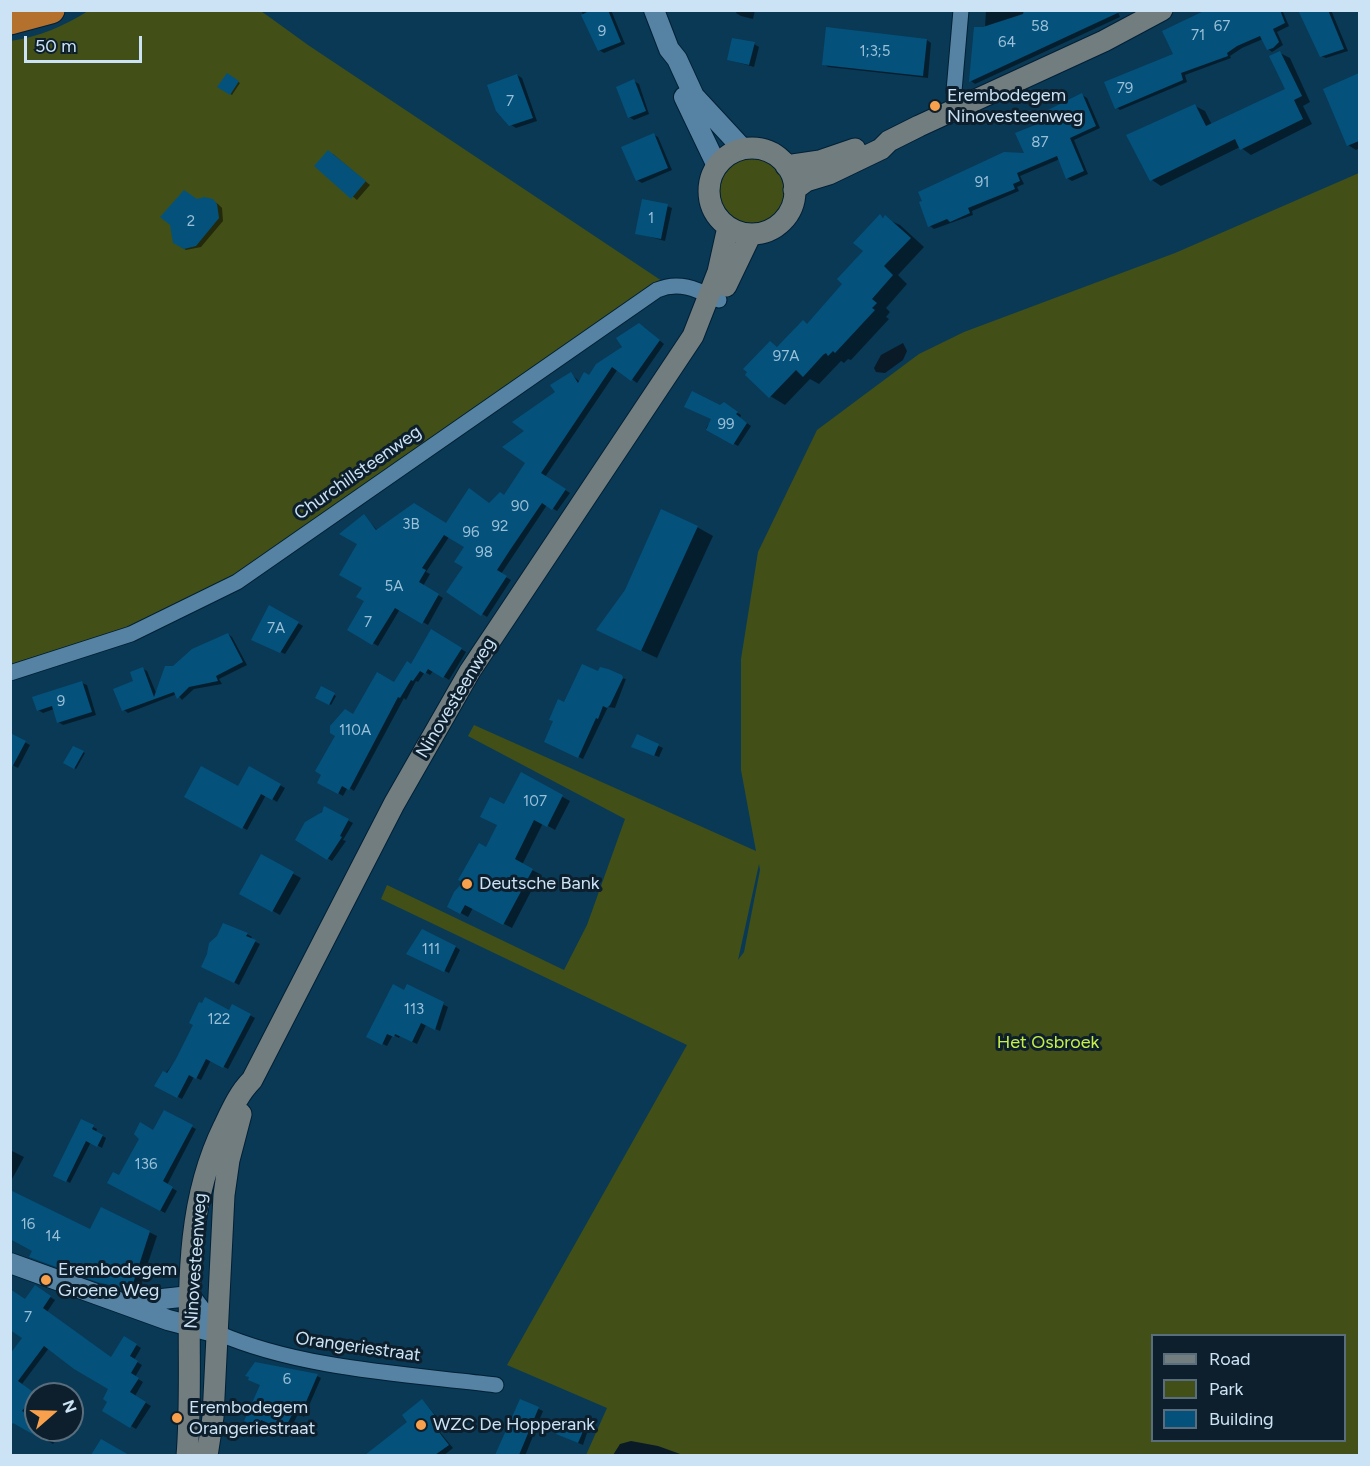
<!DOCTYPE html>
<style>
body{margin:0}
#map{position:relative;width:1370px;height:1466px;overflow:hidden;background:#0a3956;font-family:Figtree,sans-serif}
canvas{display:block}
.frame{position:absolute;inset:0;border:12px solid #cce3f5;pointer-events:none}
.legend{position:absolute;left:1151px;top:1334px;width:195px;height:108px;box-sizing:border-box;background:#0d1f2c;border:2px solid #596d7c;margin:0;padding:8px 10px;list-style:none;font-size:18px;color:#cce3f5}
.legend li{display:flex;align-items:center;gap:12px;height:30px}
.legend b{width:30px;border:2px solid #596d7c}
.north{position:absolute;left:24px;top:1382px;width:60px;height:60px;box-sizing:border-box;background:#0d1f2c;border:2px solid #596d7c;border-radius:50%;rotate:70deg;font-size:16px;font-weight:700;line-height:24px;text-align:center;color:#cce3f5}
.north::after{content:'';display:block;margin:auto;width:21px;height:27px;background:#f8a04b;clip-path:polygon(50% 0,100% 100%,50% 72%,0 100%)}
.scale{position:absolute;left:24px;top:36px;width:118px;height:27px;box-sizing:border-box;border:3px solid #cce3f5;border-top:0;padding-left:8px;font-size:18px;line-height:21px;white-space:nowrap;color:#cce3f5;-webkit-text-stroke:4px #0d1f2c;paint-order:stroke}
</style>
<div id="map">
<canvas width="1370" height="1466"></canvas>
<div class="frame"></div>
<ul class="legend">
<li><b style="height:8px;background:#727d80"></b>Road</li>
<li><b style="height:16px;background:#425017"></b>Park</li>
<li><b style="height:16px;background:#04527c"></b>Building</li>
</ul>
<div class="north">N</div>
<div class="scale">50 m</div>
</div>
<script>
const g = document.querySelector('canvas').getContext('2d');
g.lineJoin = 'round';
function fill(path, color) { g.fillStyle = color; g.fill(path, 'evenodd'); }
function stroke(path, color, width, dash) { g.strokeStyle = color; g.lineWidth = width; g.lineCap = dash ? 'butt' : 'round'; g.setLineDash(dash || []); g.stroke(path); }
function write(font, color, halo, rows, align = 'center') {
  g.font = font + ' Figtree,sans-serif'; g.lineWidth = 6; g.setLineDash([]); g.textBaseline = 'middle'; g.strokeStyle = halo; g.fillStyle = color; for (const [text, x, y, turn = 0] of rows) {
    g.save(); g.translate(x, y); g.rotate((+turn || 0) * Math.PI / 180); g.textAlign = isNaN(turn) ? turn : align; if (halo) g.strokeText(text, 0, 0); g.fillText(text, 0, 0); g.restore();
  }
}
fill(new Path2D(`
 M88,11H261L308,45L662,281L630,299L234,575L130,626L11,664L10,41C39,37 64,26 88,11Z
 M720 191a33 33 0 1 1 66 0a33 33 0 1 1-66 0Z
 M1359,173V1455H586L607,1408L507,1365L687,1045L381,899L387,885L564,970L587,925L625,819L468,736L474,725L756,851L741,770V659L758,552L817,430L919,354L964,332L1175,253ZM759,864L760,870L744,952L738,960ZM1152,1336H1344V1440H1152Z`), '#425017');
fill(new Path2D(`
 M903,343L907,351L903,360L885,373L876,372L874,368L881,355Z
 M631,1441L658,1446L683,1455H613L620,1444Z`), '#0a1b27');
fill(new Path2D(`
 M581,10H611L625,44L604,53L599,50Z
 M737,10H755L753,19L741,16L736,13Z
 M986,10H1117L1120,17L975,84L971,81L975,28L985,27Z
 M1210,10H1282L1289,26L1277,32L1283,45L1272,52L1268,49L1263,39L1242,48L1230,56L1231,58L1185,75L1187,82L1120,110L1116,107L1175,55Z
 M1306,10H1331L1348,51L1326,58L1321,56Z
 M827,29L927,40L931,43L928,78L828,67L824,64Z
 M754,44L759,47L754,67L729,60Z
 M1280,53L1290,58L1310,102L1303,106L1312,124L1251,155L1240,147L1161,186L1152,180L1128,136L1195,106L1205,111L1212,125L1287,90Z
 M227,75L240,83L232,95L219,87Z
 M517,75L522,78L537,121L516,128L511,125Z
 M1360,75V148L1356,150L1348,145L1325,90Z
 M634,81L639,84L649,114L634,120L629,117Z
 M1082,95L1087,98L1100,128L1074,140L1088,174L1072,181L1067,178L1060,159L1020,176L1024,184L1017,187L1019,191L972,211L973,215L934,229L930,226L1026,155L1052,119Z
 M654,135L658,137L672,170L642,183L637,180Z
 M333,154L370,185L357,200L316,166Z
 M197,200L213,201L218,204L222,208L223,221L201,247L186,250L181,247Z
 M667,206L672,208L665,241L636,233Z
 M880,216L900,225L924,247L898,275L907,284L886,308L890,312L886,317L889,319L851,360L848,359L844,363L841,361L819,384L810,379L785,405L770,396V343L779,348L808,325L845,284L865,251Z
 M644,327L664,344L637,383L618,369L545,477L570,493L557,511L547,505L501,574L511,580L487,617L448,592L465,566L466,547L449,537L426,572L430,574L423,586L443,598L428,625L400,609L378,646L349,630L366,601L359,544L364,516L378,531L447,525L505,497L528,463L526,431L571,374L580,382L589,377Z
 M724,404L741,415L740,418L751,426L738,446L706,428Z
 M697,527L713,536L657,658L598,630Z
 M270,607L303,626L285,654L258,642Z
 M432,631L466,652L449,680L434,670L430,675L425,672L418,682L416,681L406,700L404,698L354,791L348,787L343,796L319,782L353,716L395,684L412,666Z
 M228,634L232,637L247,665L219,679L222,684L194,689L182,700L177,694L128,713L124,710L143,669L147,671L157,695L173,667Z
 M599,673L626,679L615,708L608,707L583,759L550,744L565,704Z
 M82,683L87,685L96,715L63,725L58,722L54,709L43,713L38,710Z
 M322,688L336,696L331,705L317,697Z
 M10,734L30,745L18,768L10,764Z
 M638,736L663,748L659,757L638,749Z
 M74,748L85,753L76,769L65,763Z
 M249,768L285,788L277,802L266,795L247,830L186,796L239,788Z
 M521,774L570,801L555,830L543,823L522,865L540,874L512,928L473,908L468,917L448,906L486,849Z
 M325,808L353,823L343,840L346,841L332,861L297,839Z
 M261,856L301,878L280,915L241,893Z
 M247,934L252,937L250,939L260,944L239,985L203,966Z
 M456,947L460,950L449,973L413,956Z
 M408,986L448,1007L440,1031L426,1025L417,1044L400,1036L399,1038L393,1035L387,1046L372,1039Z
 M233,1006L255,1018L228,1069L211,1060L201,1080L194,1077L182,1099L156,1085L177,1059Z
 M164,1112L196,1129L167,1185L177,1191L165,1213L109,1183L119,1177L154,1132Z
 M82,1121L97,1129L96,1132L106,1138L102,1148L91,1142L70,1183L55,1175Z
 M10,1150L24,1157L11,1181H10Z
 M149,1232L157,1236L138,1293L31,1257Z
 M35,1287L55,1300L47,1312L112,1358L125,1338L141,1348L134,1360L142,1365L135,1377L143,1382L135,1396L151,1406L136,1429L104,1410L109,1401L110,1389L49,1348L22,1384L36,1395V1403L26,1415L36,1421V1430H51L60,1435L53,1444L10,1419L24,1337L25,1301Z
 M317,1376L321,1378L304,1417L298,1414L289,1432L266,1421L263,1428L250,1423Z
 M423,1401L445,1426L439,1431L453,1448L443,1456H378L374,1450L409,1423Z
 M521,1401L543,1411L525,1456H497Z
 M583,1430L587,1433L583,1445L562,1436Z`), '#0007');
fill(new Path2D(`
 M591,10H608L621,42L598,51L581,15Z
 M1024,10H1124L969,82L974,27H983L1023,14Z
 M1206,10H1280L1285,23L1273,29L1279,42L1273,48L1267,50L1260,36L1237,46L1227,53L1228,56L1181,73L1183,80L1115,109L1104,82L1173,54L1162,31Z
 M1298,10H1328L1344,49L1320,57Z
 M826,27L927,39L923,76L822,65Z
 M732,38L755,42L749,65L727,60Z
 M1280,51L1302,96L1294,100L1303,119L1240,150L1235,139L1150,181L1126,135L1195,104L1206,126L1285,89L1269,56Z
 M227,73L239,81L230,95L217,87Z
 M1359,73V141L1347,146L1323,89Z
 M517,74L533,118L509,126L496,111L487,85Z
 M634,79L646,111L628,118L616,87Z
 M1082,93L1096,126L1070,138L1084,171L1066,179L1057,156L1017,173L1020,181L1013,184L1015,189L968,208L970,213L950,222L947,219L928,227L919,202L922,201L918,192L1004,152L1024,153L1015,133L1050,119L1046,111Z
 M654,133L668,168L636,181L621,147Z
 M328,150L366,181L351,199L314,166Z
 M184,190L197,199L204,197L213,199L217,204L219,218L196,246L184,249L173,243L170,225L160,217Z
 M642,199L668,204L661,239L635,234Z
 M880,214L883,218L885,215L911,238L884,266L893,275L872,299L877,303L872,308L875,310L835,353L833,351L828,356L826,353L823,355L803,377L796,370L769,398L745,375L747,372L743,369L770,341L777,347L803,320L807,324L842,284L837,279L863,251L853,243Z
 M639,323L660,340L631,381L612,367L541,473L566,489L552,510L542,503L510,550L497,570L507,576L481,616L446,592L463,567L454,562L464,547L444,535L422,568L426,570L419,582L439,594L422,624L395,608L372,645L347,630L364,601L356,597L362,588L339,575L357,544L339,534L364,514L376,530L414,503L446,523L469,488L489,503L500,492L504,495L525,463L502,447L524,431L512,422L555,392L550,385L571,372L578,383L584,372L589,375L596,364L622,347L616,338Z
 M692,391L720,405L724,402L738,412L736,414L747,423L733,445L706,430L711,419L684,407Z
 M661,509L698,526L641,651L596,630L625,590Z
 M269,605L299,622L280,653L251,640Z
 M431,629L462,648L443,678L428,669L425,674L420,671L413,681L411,680L400,698L398,697L349,790L342,786L338,794L317,783L321,775L315,771L335,736L330,733V726L345,709L353,714L377,672L394,682L407,661L411,664Z
 M228,633L243,662L216,676L218,681L189,687L177,699L174,692L122,711L113,689L133,681L130,672L143,667L154,697L165,666H173L192,649Z
 M582,664L598,671L600,667L608,669L622,675L623,678L610,705L607,708L603,706L598,719L596,718L578,758L544,742L553,721L549,720L558,699L564,702Z
 M82,681L92,712L57,723L52,706L37,711L32,697Z
 M321,686L335,693L329,705L315,698Z
 M10,733L26,741L10,771Z
 M637,734L659,744L654,756L631,747Z
 M73,746L84,751L74,769L63,763Z
 M201,766L238,786L249,766L281,784L272,800L261,794L242,829L184,797Z
 M521,772L563,795L547,827L534,820L515,859L533,869L503,925L465,905L460,914L447,907L454,892L463,882L458,880L479,843L486,847L497,825L480,817L490,797L504,804Z
 M324,806L349,819L340,836L342,837L327,860L295,840L305,822L322,812Z
 M261,854L294,872L272,912L239,894Z
 M223,923L248,933L246,936L256,940L234,983L201,967L207,954L209,943L217,936Z
 M422,929L456,946L444,972L406,954Z
 M393,984L404,990L407,984L444,1002L435,1030L421,1023L412,1042L395,1034L394,1037L387,1034L382,1045L366,1037Z
 M205,997L229,1010L232,1004L251,1014L223,1068L206,1059L196,1079L189,1075L177,1098L154,1086L163,1071L167,1073L176,1059L193,1025L189,1023L199,1002L202,1003Z
 M164,1110L193,1125L163,1181L173,1187L160,1211L107,1183L113,1172L119,1175L139,1139L134,1134L140,1122L153,1130Z
 M81,1119L94,1125L92,1129L103,1135L97,1147L86,1141L66,1182L53,1176Z
 M10,1190L90,1229L101,1207L150,1231L131,1290L97,1282L29,1257L32,1251L10,1239Z
 M35,1285L51,1296L43,1308L111,1357L124,1336L137,1344L130,1356L138,1361L131,1373L139,1378L130,1392L146,1402L130,1428L102,1411L107,1402L103,1399L108,1389L74,1369L44,1346L18,1381L36,1394L22,1411L36,1419V1436L13,1423L10,1426V1354L22,1338L10,1330V1289L25,1299Z
 M255,1362L318,1374L300,1416L293,1413L284,1430L261,1420L258,1427L244,1421L260,1385L248,1380L249,1377L245,1376Z
 M422,1399L441,1423L435,1427L449,1445L435,1455H365L407,1422L402,1415Z
 M520,1399L539,1407L519,1455H495Z
 M562,1420L584,1429L578,1443L556,1434Z
 M101,1439L129,1455H91Z`), '#04527c');
const minor = new Path2D(`
 M961,107L954,91L961,10
 M10,673L131,634L237,582L657,290C680,280 698,290 719,300
 M218,1333C300,1369 407,1374 496,1385`);
const tertiary = new Path2D(`
 M654,10L669,49L677,59L694,96L743,149
 M684,97L717,166
 M10,1263L168,1320L218,1333
 M125,1303L190,1296L218,1333`);
const secondary = new Path2D(`
 M709 191a43 43 0 1 1 86 0a43 43 0 1 1-86 0Z
 M786,166L820,161L855,149
 M794,190L806,181L829,174L881,149L889,141L919,126L1104,41L1162,10
 M726,286L751,234
 M187,1456C196,1345 173,1229 224,1126C232,1109 239,1093 252,1080L394,804L470,671L693,336L718,272L728,227
 M207,1456L213,1417L224,1195L229,1160L241,1114`);
const motorway = new Path2D(`
 M10,21L51,10`);
stroke(minor, '#002035', 17);
stroke(tertiary, '#002035', 22);
stroke(secondary, '#002035', 23);
stroke(motorway, '#002035', 29);
stroke(minor, '#5683a4', 15);
stroke(tertiary, '#5683a4', 20);
stroke(secondary, '#727d80', 21);
stroke(motorway, '#b4702d', 27);
for (const [x, y, r, color] of [
 [935,106,6,"#f8a04b"],
 [467,884,6,"#f8a04b"],
 [46,1280,6,"#f8a04b"],
 [177,1418,6,"#f8a04b"],
 [421,1425,6,"#f8a04b"]
]) { const dot = new Path2D(); dot.arc(x, y, r, 0, 2 * Math.PI); g.fillStyle = color; g.fill(dot); stroke(dot, '#0d1f2c', 2); }
write('15px', '#9abfd7', null, [
 ["58",1040,27],
 ["67",1222,27],
 ["9",602,32],
 ["71",1198,36],
 ["64",1007,43],
 ["1;3;5",875,52],
 ["79",1125,89],
 ["7",510,102],
 ["87",1040,143],
 ["91",982,183],
 ["1",651,219],
 ["2",191,222],
 ["97A",786,357],
 ["99",726,425],
 ["90",520,507],
 ["3B",411,525],
 ["92",500,527],
 ["96",471,533],
 ["98",484,553],
 ["5A",394,587],
 ["7",368,623],
 ["7A",276,629],
 ["9",61,702],
 ["110A",355,731],
 ["107",535,802],
 ["111",431,950],
 ["113",414,1010],
 ["122",219,1020],
 ["136",146,1165],
 ["16",28,1225],
 ["14",53,1237],
 ["7",28,1318],
 ["6",287,1380]
]);
write('18px', '#cce3f5', '#0d1f2c', [
 ["Erembodegem",947,96],
 ["Ninovesteenweg",947,117],
 ["Deutsche Bank",479,884],
 ["Erembodegem",58,1270],
 ["Groene Weg",58,1291],
 ["Erembodegem",189,1408],
 ["Orangeriestraat",189,1429],
 ["WZC De Hopperank",433,1425]
], 'left');
write('18px', '#cce3f5', '#0d1f2c', [
 ["Churchillsteenweg",358,473,-35],
 ["Ninovesteenweg",456,698,-59],
 ["Ninovesteenweg",196,1261,-86],
 ["Orangeriestraat",358,1347,8]
]);
write('18px', '#c8ef47', '#0d1f2c', [
 ["Het Osbroek",1048,1043]
]);
</script>
